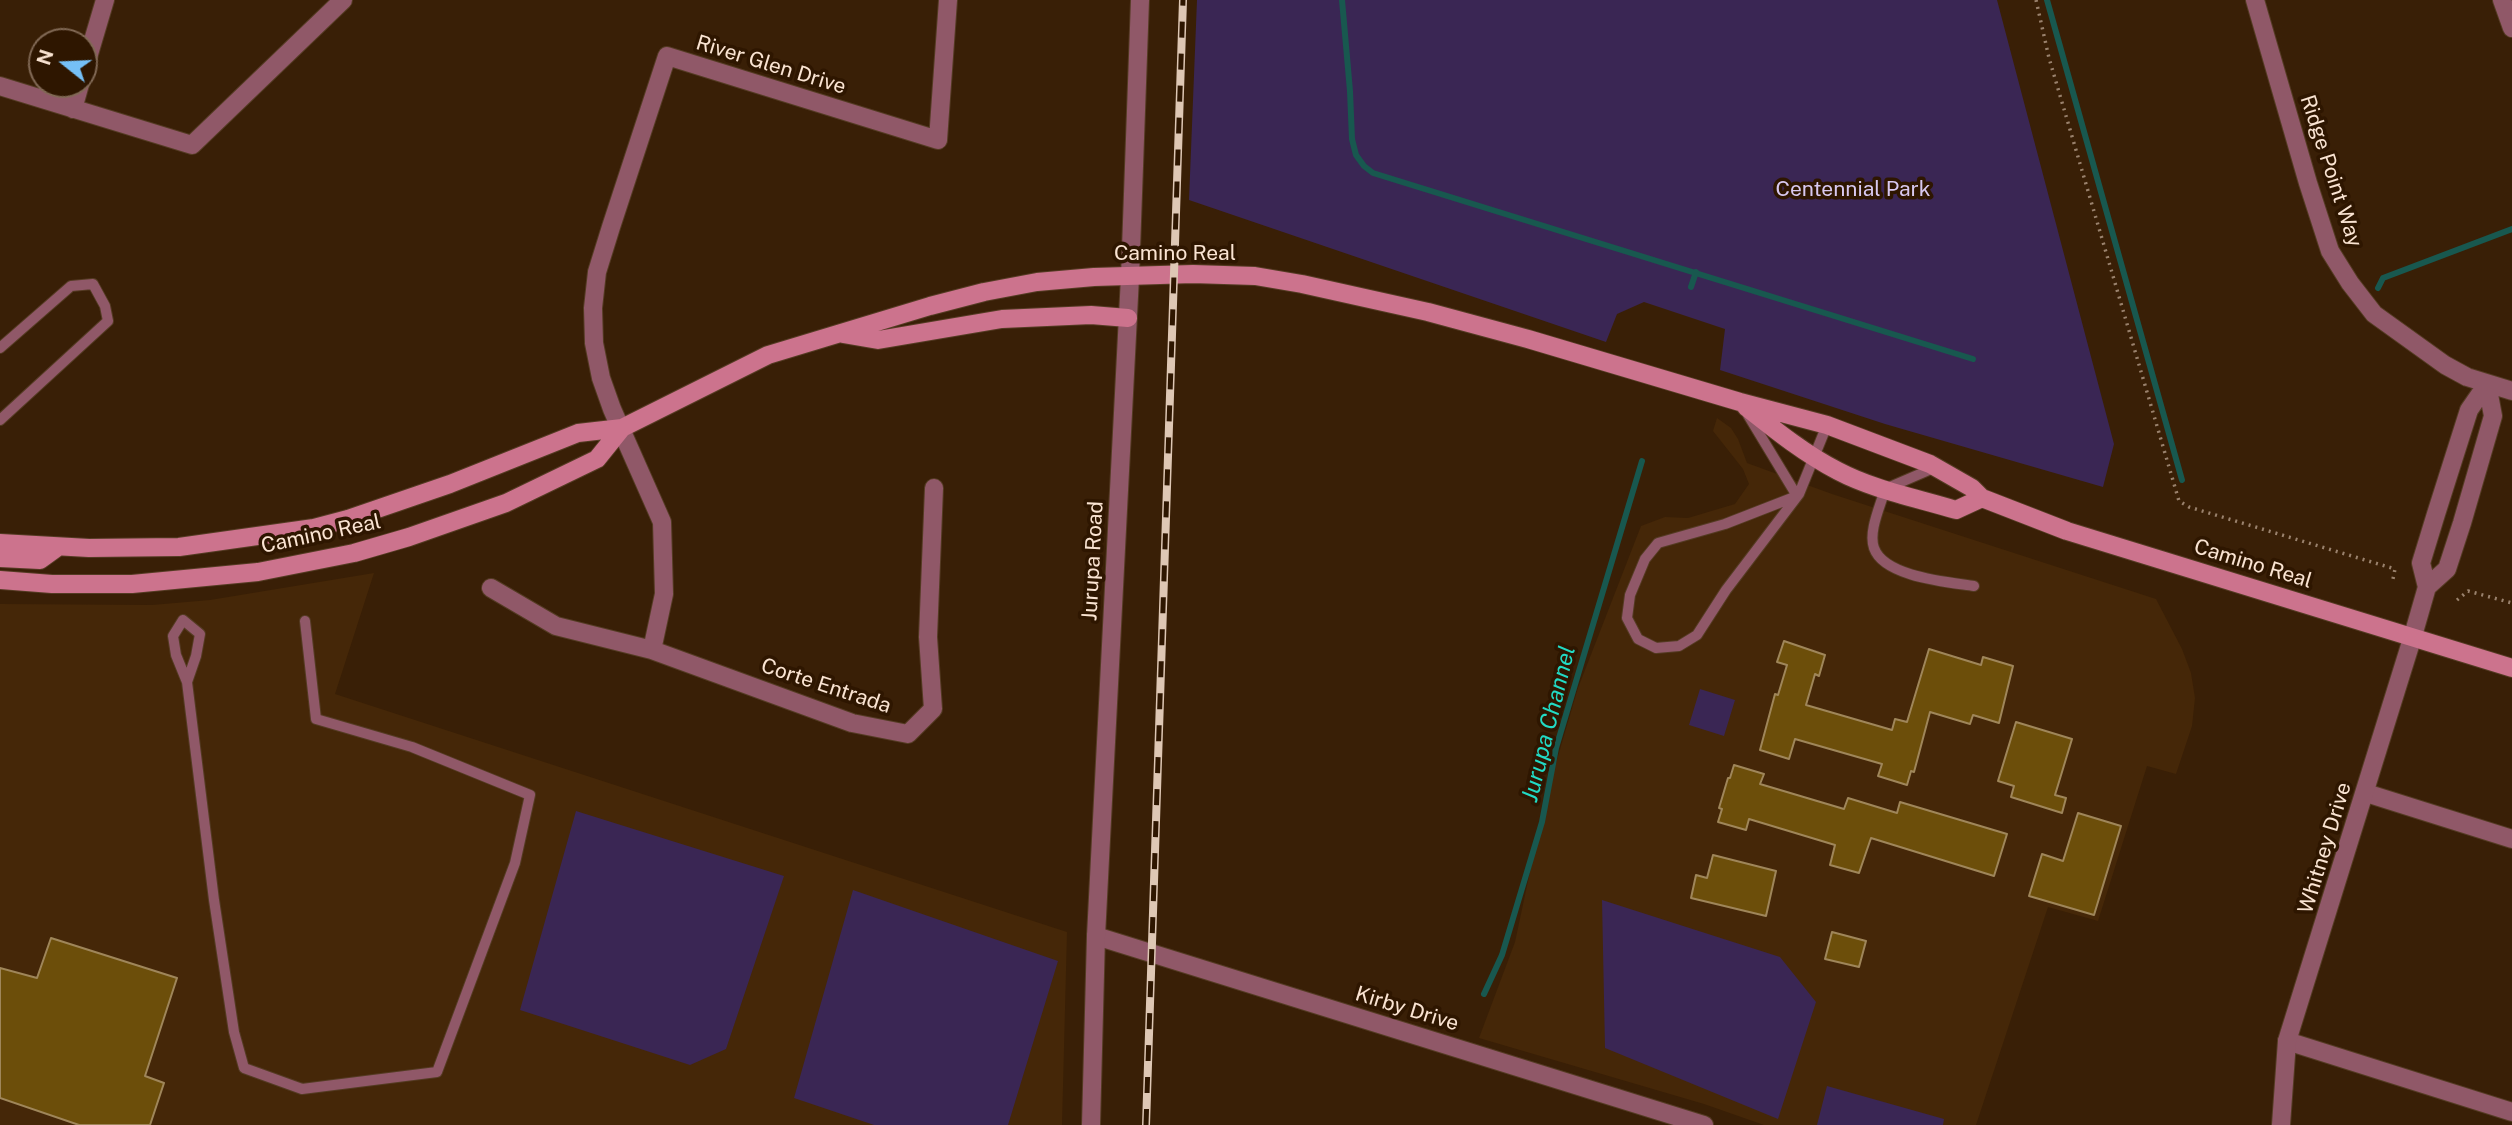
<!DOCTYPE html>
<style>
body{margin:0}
#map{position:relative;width:2512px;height:1125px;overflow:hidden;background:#391f06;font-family:"Public Sans",sans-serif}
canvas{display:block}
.north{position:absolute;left:28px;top:28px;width:70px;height:70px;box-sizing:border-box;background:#2e1600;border:2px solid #806854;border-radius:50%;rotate:288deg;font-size:19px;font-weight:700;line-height:28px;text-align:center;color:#fae4d2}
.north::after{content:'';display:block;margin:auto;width:24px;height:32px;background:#75c0f6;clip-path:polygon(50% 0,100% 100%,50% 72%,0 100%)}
</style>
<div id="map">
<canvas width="2512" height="1125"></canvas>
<div class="north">N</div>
</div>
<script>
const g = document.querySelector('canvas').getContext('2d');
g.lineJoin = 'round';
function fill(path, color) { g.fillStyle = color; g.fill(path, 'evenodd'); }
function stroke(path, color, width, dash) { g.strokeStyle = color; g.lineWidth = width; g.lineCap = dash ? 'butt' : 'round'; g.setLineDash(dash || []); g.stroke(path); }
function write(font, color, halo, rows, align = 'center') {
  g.font = font + ' "Public Sans",sans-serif'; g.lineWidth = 7; g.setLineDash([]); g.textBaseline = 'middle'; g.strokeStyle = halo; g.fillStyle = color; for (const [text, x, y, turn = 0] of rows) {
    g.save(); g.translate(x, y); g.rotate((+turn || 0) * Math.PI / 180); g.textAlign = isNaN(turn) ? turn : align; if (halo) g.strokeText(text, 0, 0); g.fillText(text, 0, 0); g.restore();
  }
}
fill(new Path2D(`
 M1717,418L1731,428L1738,439L1747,463L1832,494L2156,599L2182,649L2191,673L2195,698L2192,726L2176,774L2147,766L2098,921L2048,907L1976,1125H1764L1704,1104L1479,1038L1515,942L1546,797L1578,688L1641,526L1665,517L1688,518L1735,504L1749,484L1743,469L1713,431Z
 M374,573L335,694L1067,932L1062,1125H0V604L152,605L210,600Z`), '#452708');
fill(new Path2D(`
 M1197,0H1997L2114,444L2103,487L1885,424L1720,370L1725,329L1644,302L1617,314L1606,342L1189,200Z
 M1700,689L1735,700L1724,736L1689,725Z
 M576,811L784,876L726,1049L690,1065L520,1010Z
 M853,890L1058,961L1008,1125H874L794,1098Z
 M1602,900L1780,957L1816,1002L1778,1119L1605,1048Z
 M1827,1086L1944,1119L1943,1125H1817Z`), '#3a2654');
stroke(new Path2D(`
 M1342,0L1350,91L1352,139L1356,155L1364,166L1373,173L1973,359
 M2047,0L2182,480
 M1691,287L1696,272
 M2378,288L2383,278L2512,229
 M1484,994L1502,955L1542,822L1556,748L1642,461`), '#18584f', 6);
const building = new Path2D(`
 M1784,641L1825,655L1819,676L1815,674L1806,705L1892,730L1895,719L1907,722L1929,649L1981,665L1983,657L2013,666L1999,723L1973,715L1970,724L1930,712L1914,772L1911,771L1907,785L1878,776L1882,764L1795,739L1789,759L1760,750L1775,694L1778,695L1787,665L1777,662Z
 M2016,722L2072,739L2055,795L2066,798L2062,813L2011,797L2014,786L1998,781Z
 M1734,765L1764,774L1760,784L1844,809L1848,798L1897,813L1900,802L2007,834L1994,876L1871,838L1859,873L1830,865L1835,845L1749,819L1746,830L1718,822L1722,809L1719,808L1728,778H1730Z
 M2078,813L2121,826L2094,915L2029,896L2042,854L2063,861Z
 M1713,855L1776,871L1766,916L1691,898L1696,875L1707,878Z
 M1832,932L1866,941L1859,967L1825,959Z
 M51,938L177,978L145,1076L164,1083L150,1125H79L0,1098V968L37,978Z`);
fill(building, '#6c4e0a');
stroke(building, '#9f865a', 2);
const service = new Path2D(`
 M0,348L71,286L93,284L105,306L108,321L0,420
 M1748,415L1797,496
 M1936,467L1885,489C1881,505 1868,531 1874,548C1884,577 1948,582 1974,586
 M1797,496L1725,524L1658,543L1645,559L1630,595L1627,618L1638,639L1656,648L1679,646L1697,635L1726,590L1799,494L1827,425
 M187,682L196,656L200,634L183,620L173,636L176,655L187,682L214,900L234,1032L244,1068L302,1089L437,1072L515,863L530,795L412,747L316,719L305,621`);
const minor = new Path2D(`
 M2255,0L2308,183L2330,251L2350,283L2374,314L2445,365L2467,377L2512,391
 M2502,0L2512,28
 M84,71L105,0
 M0,86L192,145L343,0
 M73,109L80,84
 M2427,587L2447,569L2462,523L2493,416L2487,384
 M491,588L556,626L652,650L852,723L908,734L933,709L928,637L934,488
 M2412,639L2427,587L2421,563L2436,514L2469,410L2487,384
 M652,650L664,594L662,522L612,409L601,378L594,343L593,308L597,272L611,227L667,56L938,140L948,0
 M2366,793L2512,839
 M1096,936L1704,1125
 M2287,1041L2512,1112`);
const tertiary = new Path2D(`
 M1091,1125L1096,936L1130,277L1140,0
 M2281,1125L2287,1041L2412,639`);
const secondary = new Path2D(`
 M843,334L878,340L1002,319L1091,315L1128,318
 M1746,407C1775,430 1805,454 1838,471C1874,490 1917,498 1956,510L1982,498
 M0,543L89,548L179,547L314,528L348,519L450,484L578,433L622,428L768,355L930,306L984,292L1037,282L1094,277L1193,274L1255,276L1302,284L1428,312L1528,339L1740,402L1827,425L1930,464L1972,488L1982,498L2067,531L2512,668
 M0,558L40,560L58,547
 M0,580L52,584H132L258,572L354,553L409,537L506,503L597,459L622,428`);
stroke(service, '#543b23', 12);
stroke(minor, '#543b23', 20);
stroke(tertiary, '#543b23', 20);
stroke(secondary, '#543b23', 20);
stroke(new Path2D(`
 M2036,0L2049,58L2179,501L2189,507L2395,569L2393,579
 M2457,600L2468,591L2512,603`), '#9a826d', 3.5, [2, 5]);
stroke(service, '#905868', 10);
stroke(minor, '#905868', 18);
stroke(tertiary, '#905868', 18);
stroke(secondary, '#cc738d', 18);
const rail = new Path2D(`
 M1146,1125L1183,0`);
stroke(rail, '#dec7b4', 8);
stroke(rail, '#2e1600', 5, [16]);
write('21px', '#fae4d2', '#2e1600', [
 ["River Glen Drive",771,65,17],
 ["Ridge Point Way",2331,171,72],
 ["Camino Real",1175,254],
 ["Camino Real",321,534,-12],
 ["Jurupa Road",1093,561,-87],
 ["Camino Real",2253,564,17],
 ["Corte Entrada",826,686,18],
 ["Whitney Drive",2325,848,-73],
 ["Kirby Drive",1407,1009,17]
]);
write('21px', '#d8c9f0', '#2e1600', [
 ["Centennial Park",1853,190]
]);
write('italic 23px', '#22dbc5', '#2e1600', [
 ["Jurupa Channel",1549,724,-76]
]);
</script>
